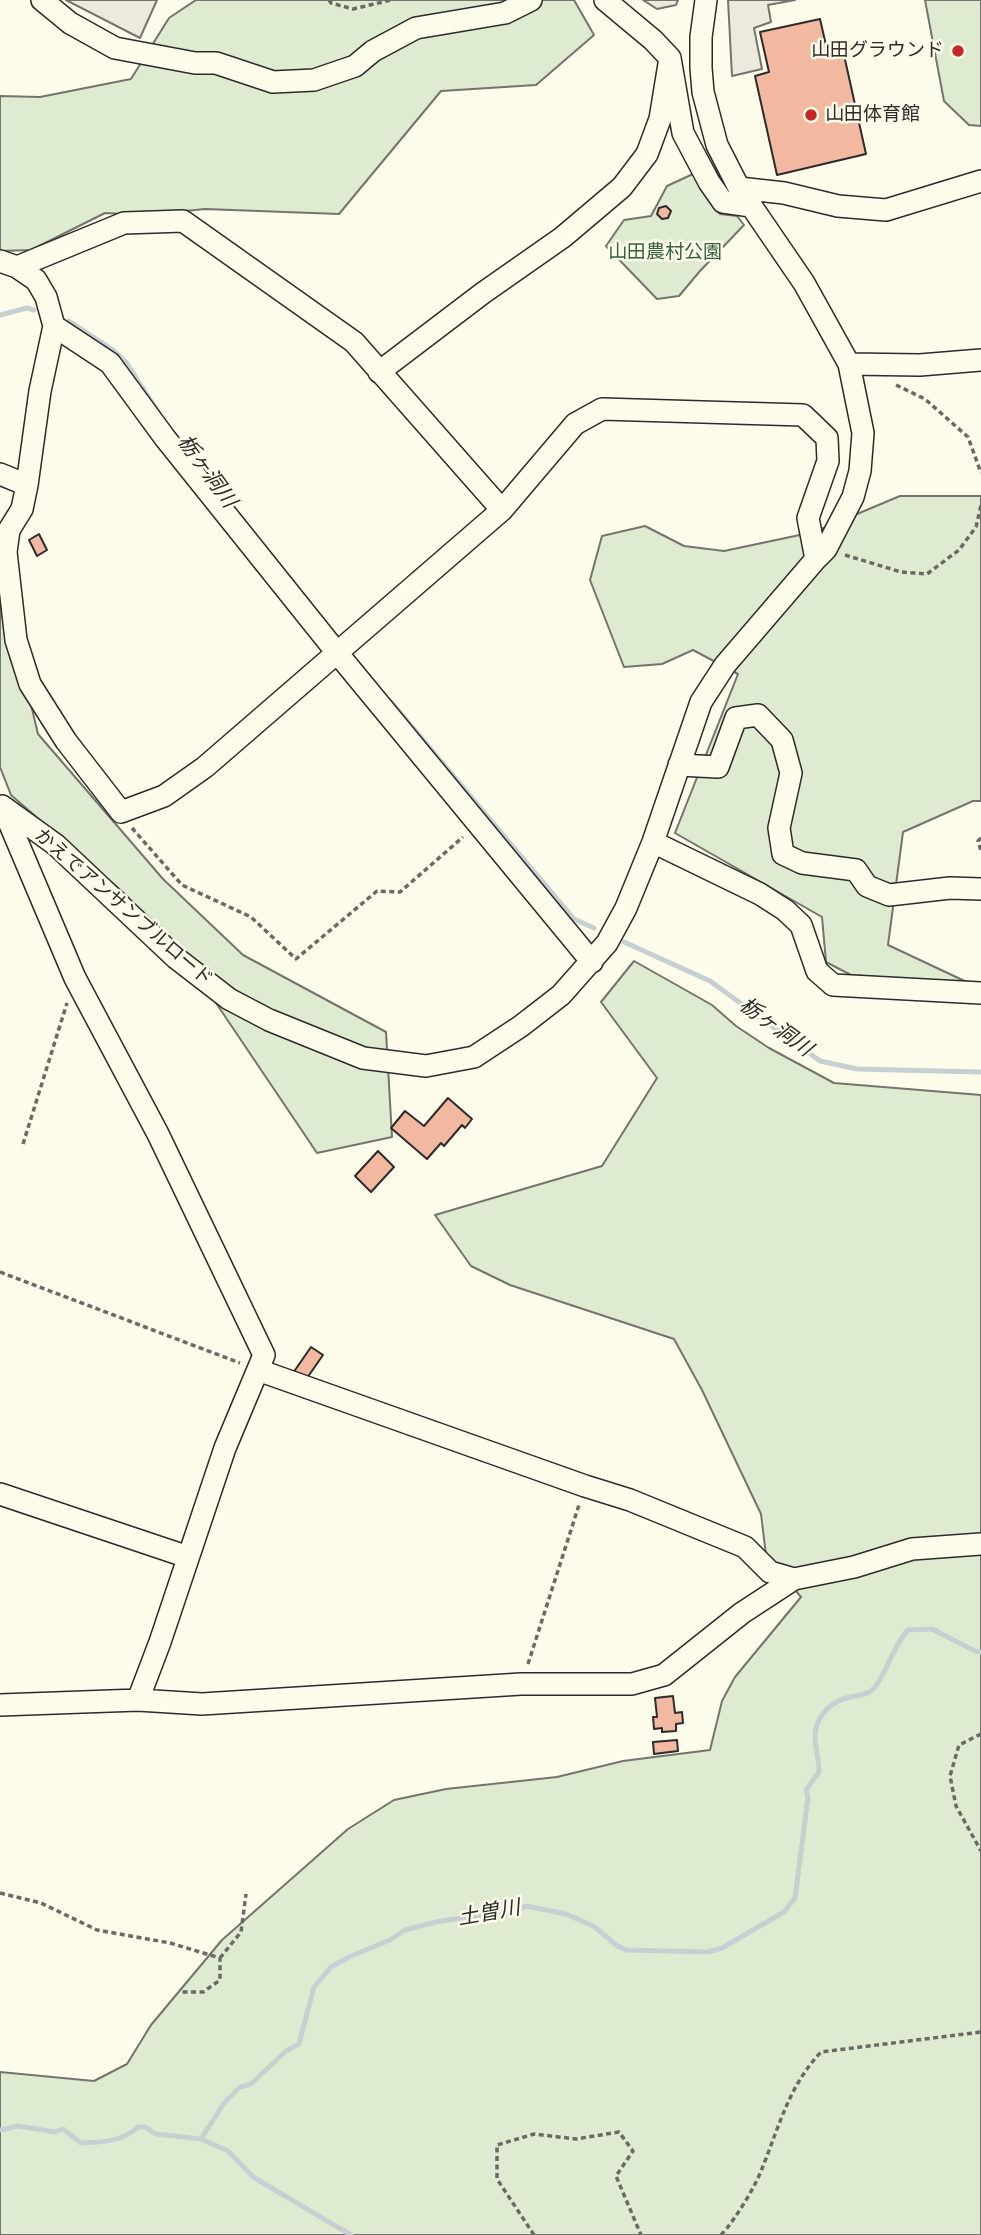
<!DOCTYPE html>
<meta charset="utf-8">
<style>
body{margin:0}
canvas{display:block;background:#fdfbea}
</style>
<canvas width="981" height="2235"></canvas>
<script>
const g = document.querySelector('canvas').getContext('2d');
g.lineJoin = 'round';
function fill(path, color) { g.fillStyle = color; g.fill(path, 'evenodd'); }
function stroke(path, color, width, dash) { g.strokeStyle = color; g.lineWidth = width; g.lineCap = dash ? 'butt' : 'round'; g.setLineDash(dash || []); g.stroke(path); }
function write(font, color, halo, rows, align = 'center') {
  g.font = font + ' Roboto,"Noto Sans JP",sans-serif'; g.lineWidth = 5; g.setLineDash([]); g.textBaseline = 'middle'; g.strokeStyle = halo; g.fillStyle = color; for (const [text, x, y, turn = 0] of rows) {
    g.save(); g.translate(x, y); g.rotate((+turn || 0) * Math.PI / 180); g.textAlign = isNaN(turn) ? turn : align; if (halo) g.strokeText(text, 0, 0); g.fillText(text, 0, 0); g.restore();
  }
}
const green = new Path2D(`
 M196,0H574L594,35L536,85L441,91L339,214L205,209L145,215L105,213L31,250L0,251V96L40,97L131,79L169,18Z
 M925,0H981V126L969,125L944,101Z
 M693,174L720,214L737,216L744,225L700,271L679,296L657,299L606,246L624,220L651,216L667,186Z
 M900,496H981V801H973L903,832L888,945L971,984L851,975L826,962L822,917L675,833L738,674L693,650L662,664L624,667L590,580L602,536L645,526L684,546L724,551L814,532Z
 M0,575L38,734L163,879L243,955L386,1032L392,1137L317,1153L214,1000L126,895L11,795L0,767Z
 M634,961L712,1005L736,1026L769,1048L834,1083L981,1095V2235H0V2072L94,2081L127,2064L151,2025L222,1940L348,1829L394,1800L446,1789L557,1777L623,1761L710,1750L722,1701L735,1677L801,1597L766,1555L761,1514L702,1390L674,1339L510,1285L471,1266L435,1215L602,1166L657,1078L601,1002Z`);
fill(green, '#deebd1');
stroke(green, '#74746e', 2);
const parking = new Path2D(`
 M66,0H157L140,38Z
 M643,0H678L676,5L657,9Z
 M728,0H795L768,5L771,22L754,28L762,69L732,76Z`);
fill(parking, '#eceadb');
stroke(parking, '#74746e', 2);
stroke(new Path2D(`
 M0,315L27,308L34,310
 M69,321L113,350L126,362L158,412
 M392,703L574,919L594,928
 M624,942L710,981L820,1061L857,1069L981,1072
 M0,2130L18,2126L55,2132L63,2129L81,2143C102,2142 122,2142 138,2127H145L156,2134L201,2139L228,2151L253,2177L351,2235
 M201,2139L224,2103L240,2087L251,2084L286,2051L299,2044L314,1987L331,1967L349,1957L390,1940L405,1930L436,1922L482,1915H506L526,1906L566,1914L595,1927L616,1945L626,1950L708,1952L722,1948L784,1912L795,1898L808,1797L806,1790L819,1772C819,1761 816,1751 815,1739C814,1718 830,1701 850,1697C859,1695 869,1695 875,1687C888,1670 892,1648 908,1630L932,1629L975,1651L981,1652`), '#c7d0d0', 5);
const building = new Path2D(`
 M820,19L829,58L844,55L866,154L777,175L755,76L769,72L760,32Z
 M666,206L671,211L668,218L662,219L657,214L659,208Z
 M39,534L47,550L37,556L29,540Z
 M448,1098L472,1119L465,1128L462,1125L444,1146L441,1143L427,1159L391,1128L405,1111L424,1126Z
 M378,1151L394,1167L371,1192L355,1176Z
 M311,1347L323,1355L305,1381L293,1373Z
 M673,1696L675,1713L682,1712L683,1723L676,1724V1731L662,1732V1728L654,1729L653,1717H657L655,1698Z
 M677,1740L678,1751L654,1754L653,1742Z`);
fill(building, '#f2b8a0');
stroke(building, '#2b2b2b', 2);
const minor = new Path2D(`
 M42,0L70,23L115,48L195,63H216L273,82L314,80L355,66L373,51L416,28L505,13L531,0
 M605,0L653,40L670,58L683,133L709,182L723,202L751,206
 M739,188L784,193L838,206L886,210L981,181
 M0,261L17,267L36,280L46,297L54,326L40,391L27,485L22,509L9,530L6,552L16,640L30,684L66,741L121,812L164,796L205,767L502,510L575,424L602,409L803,415L827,438L828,461L808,518L816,559
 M17,267L124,223L183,221L354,342L502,510
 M54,326L110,363L165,438L338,654L592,962
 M849,364L920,365L981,360
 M379,372L483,293L563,237L622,187L647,154L660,119L670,58
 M0,474L27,485
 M679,765L718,767L736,718L758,715L782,740L791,773L779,828L783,854L802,863L856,870L867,886L889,895L950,888L981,889
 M2,806L56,845L176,958L229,999L269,1020L363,1058L426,1066L474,1057L521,1026L561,995L607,943L626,908L653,842L701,702L725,665L816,559L826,549L853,497L860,471L863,433L849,364L804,283L739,188L717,145L703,92L701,68V37L706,0
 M3,808L75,978L158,1134L264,1355L225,1448L160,1642L138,1700
 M653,842L760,894L785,910L801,925L817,971L833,985L981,993
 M258,1370L585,1486L630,1500L745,1547L770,1572L794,1579
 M0,1494L188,1557
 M0,1705L138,1700L202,1704L521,1684H632L664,1675L742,1613L794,1579L854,1567L912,1549L981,1544`);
stroke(minor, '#2b2b2b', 24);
stroke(new Path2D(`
 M329,0L331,3L353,9L391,0
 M896,385L925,399L968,437L981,473
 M845,555L901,572L927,574L959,550L976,527L981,505
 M132,828L182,885L251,917L296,959L377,891L400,892L463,837
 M981,838L978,841L981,851
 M23,1144L67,1003
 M0,1272L240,1363
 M528,1664L579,1505
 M981,1734L959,1745L950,1776L956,1806L981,1851
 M0,1893L41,1903L97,1930L170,1943L220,1958V1980L203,1992H179
 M220,1958L241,1932L246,1894
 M534,2235L497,2179V2145L534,2134L576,2139L619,2132L633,2151L616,2176L641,2235
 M721,2235C735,2220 756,2186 763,2166C780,2124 789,2086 821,2052L981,2032`), '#6a6964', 3.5, [5, 3.5]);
stroke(minor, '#fdfbea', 21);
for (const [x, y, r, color] of [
 [958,51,7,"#c62828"],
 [811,115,7,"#c62828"]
]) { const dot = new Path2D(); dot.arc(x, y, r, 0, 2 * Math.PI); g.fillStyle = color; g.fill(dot); stroke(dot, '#fdfbea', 2.5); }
write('19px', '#2b2b2b', '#fdfbea', [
 ["山田グラウンド",944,51],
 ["山田体育館",825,115,"left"]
], 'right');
write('19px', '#34623c', '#fdfbea', [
 ["山田農村公園",665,253]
]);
write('19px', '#2b2b2b', '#fdfbea', [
 ["かえでアンサンブルロード",123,908,41]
]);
write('italic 21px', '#2b2b2b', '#fdfbea', [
 ["栃ヶ洞川",206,472,54],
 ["栃ヶ洞川",775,1028,36],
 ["土曽川",489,1914,-10]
]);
</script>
